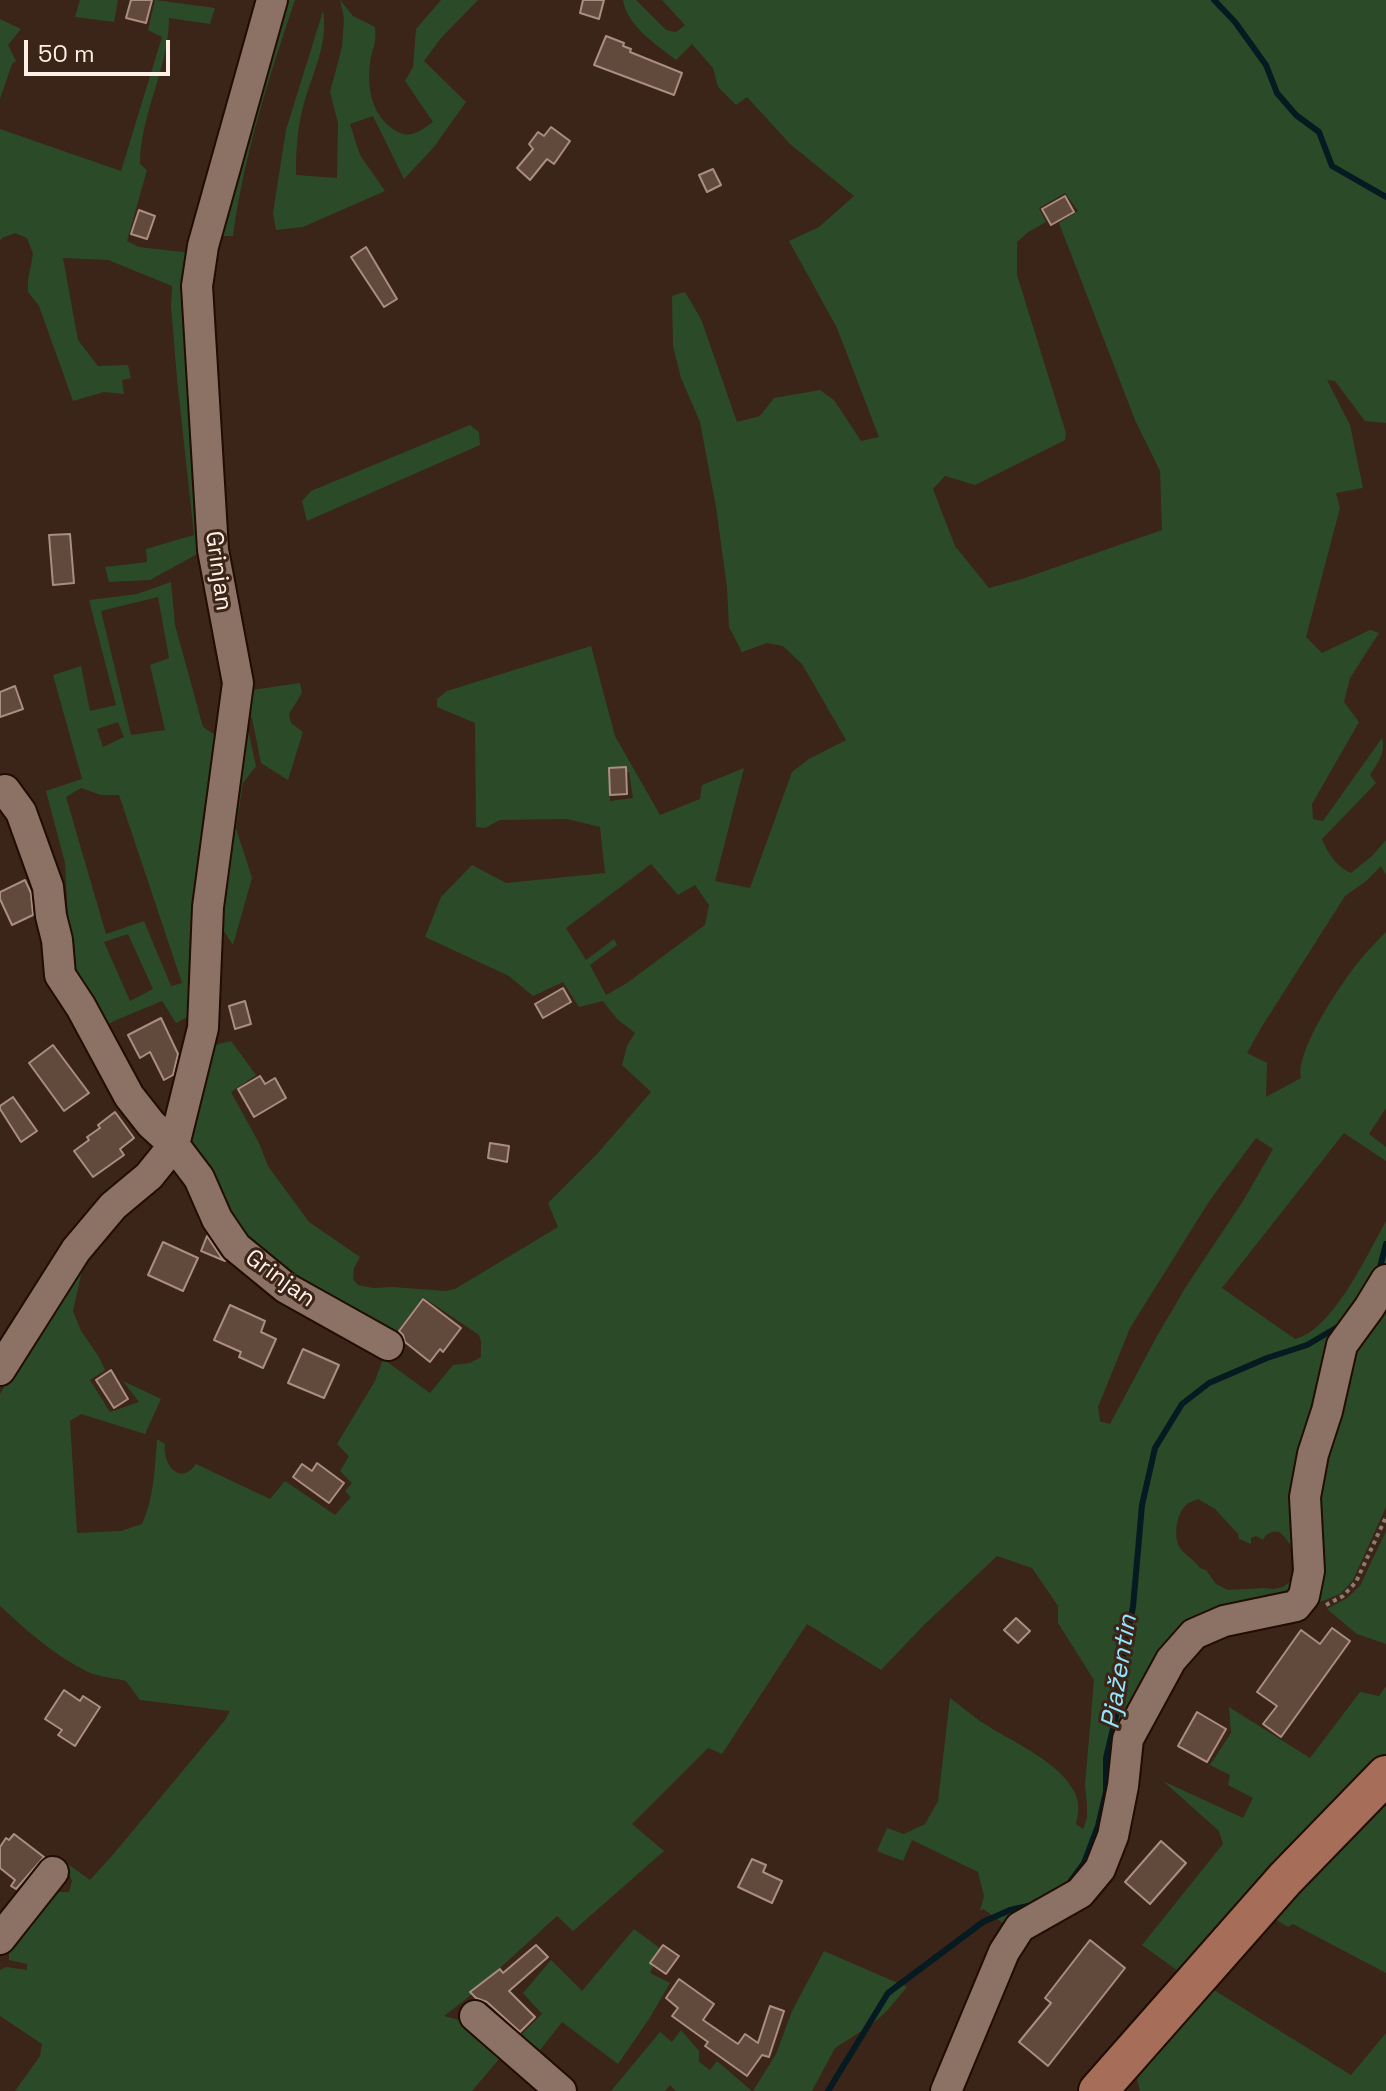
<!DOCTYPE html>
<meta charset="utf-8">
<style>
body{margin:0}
#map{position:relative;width:1386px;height:2091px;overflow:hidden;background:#3b2418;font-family:"Space Grotesk",sans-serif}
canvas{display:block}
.scale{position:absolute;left:24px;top:40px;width:146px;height:36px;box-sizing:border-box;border:4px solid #ffefe7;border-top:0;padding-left:10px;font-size:24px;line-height:28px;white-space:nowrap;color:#ffefe7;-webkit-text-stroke:6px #3b2418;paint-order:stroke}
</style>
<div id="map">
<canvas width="1386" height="2091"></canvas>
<div class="scale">50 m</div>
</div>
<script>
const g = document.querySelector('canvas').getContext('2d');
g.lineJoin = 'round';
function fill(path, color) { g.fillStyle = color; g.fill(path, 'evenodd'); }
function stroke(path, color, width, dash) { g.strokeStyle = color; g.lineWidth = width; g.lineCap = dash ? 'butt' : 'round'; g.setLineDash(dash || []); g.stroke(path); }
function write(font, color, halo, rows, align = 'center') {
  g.font = font + ' "Space Grotesk",sans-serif'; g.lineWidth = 6; g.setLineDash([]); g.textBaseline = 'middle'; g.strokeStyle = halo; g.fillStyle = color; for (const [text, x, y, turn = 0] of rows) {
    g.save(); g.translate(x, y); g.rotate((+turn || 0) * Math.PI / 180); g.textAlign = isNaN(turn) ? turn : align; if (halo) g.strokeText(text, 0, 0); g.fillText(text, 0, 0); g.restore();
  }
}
fill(new Path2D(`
 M80,0H118L114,22L75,17Z
 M155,0L215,8L210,24L169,18C169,68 140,114 140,164L147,170L127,241L139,247L191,253L201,552L150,580L109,582L105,567L147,562L146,549L194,535L177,379L171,306L172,286L108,260L63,258L78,340L98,366L128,365L131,378L122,380L124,394L104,392L73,401L39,306L28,292V280L33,254L27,238L15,233L2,238L0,241V129L121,171L162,37L148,30Z
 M276,0H295C269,77 244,155 233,236H214Z
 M340,0L353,16L375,27C377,45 372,48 370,63C367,86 371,111 389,126C407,141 416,134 433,122L405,81L413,67L416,29L441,0H478L441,38L424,61L466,102L434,147L404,179L373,116L350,124L360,155L385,191L303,227L276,230L273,213L286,130L323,11C329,44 311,76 303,107C297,130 296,152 296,175L337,178L338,123L330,92L342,47L344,18Z
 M623,0H636L666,30L676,32L685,25L662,0H1386V423L1365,421L1335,381L1327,380L1350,425L1363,488L1336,493L1340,508L1306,637L1322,653L1370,630L1379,633L1350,678L1344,702L1359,722L1312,804L1313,819L1323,821L1382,738C1386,752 1378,763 1370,775L1376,783L1322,839C1328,854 1337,867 1351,873L1372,856L1386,840V875L1381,866L1365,882L1345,896L1261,1028L1247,1053L1267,1063L1266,1097L1301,1078C1295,1051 1342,982 1360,960C1368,950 1377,941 1386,932V1108L1369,1134L1386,1147V1161L1344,1133L1222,1288L1295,1339C1333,1330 1368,1253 1386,1221V1271L1339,1339L1296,1553C1290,1546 1287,1538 1279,1532C1272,1531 1266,1533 1263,1540L1256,1536L1251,1538V1544L1239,1539L1238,1534L1215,1509L1198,1499C1195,1500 1188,1503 1186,1505C1177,1513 1174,1533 1178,1544C1182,1554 1194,1559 1200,1568L1206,1570L1216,1584L1228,1590L1264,1588L1273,1589L1283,1587L1291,1581L1297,1572L1300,1591L1167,1654L1095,1866L1010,1928L983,1909L980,1911L984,1896L978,1872L912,1840L903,1861L877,1851L887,1828L904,1834L925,1824L938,1801L950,1698C960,1705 970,1714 980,1721C1008,1740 1055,1759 1072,1788C1080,1800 1079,1811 1076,1824L1083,1829L1087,1818V1804L1085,1785L1094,1680L1058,1623V1606L1032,1568L997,1556L923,1626L881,1670L807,1624L722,1754L708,1748L632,1824L664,1851L573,1931L557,1916L466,1999L444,2016L478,2025L506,2051L472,2091H15L40,2056L42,2044L0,2016V1970L6,1967L27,1970V1964L9,1960V1949L46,1898L59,1892H69L72,1881L64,1861L90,1880L111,1857L225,1720L230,1711L140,1700L126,1681C114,1678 100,1677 88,1672C55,1656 26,1630 0,1606V1394L74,1264L88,1244L73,1311L81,1331L99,1357L105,1370L90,1380L110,1412L139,1402L123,1381L161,1399L145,1434L81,1414L70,1421L77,1533L121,1531L142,1524C154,1498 155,1467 157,1439L165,1444C162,1464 180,1487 196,1464L270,1499L285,1481L335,1515L351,1497L345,1491L352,1483L340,1471L349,1456L337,1444L375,1381L383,1359L430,1393L453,1365L470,1363L481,1357V1342L479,1335L423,1297L393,1337L245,1249L187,1146L201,1100L211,1046L231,1041L256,1075L231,1092L259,1143L268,1166L309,1222L360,1257L354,1268L353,1279L358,1285L373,1288L392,1287L446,1291L455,1289L558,1227L548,1203L597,1154L651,1092L622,1065L627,1046L635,1033L617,1019L603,1001L579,1007L563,982L533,996L509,976L425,937L441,897L472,865L506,883L605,873L600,827L567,819L500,820L485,828L476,827L475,723L437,707V699L447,691L591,646L615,736L660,815L700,799L702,785L744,768L715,881L750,888L792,772L809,759L846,740L802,664L783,646L767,643L742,652L729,627L727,588L716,507L700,422L681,378L673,346L672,296L685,292L701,319L737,422L760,416L774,398L820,390L834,400L861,441L879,437L837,328L789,241L819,227L854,196L790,144L747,97L736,105L718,87L713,68L692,44L676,60C657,45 627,26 623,0ZM1065,193L1078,211L1059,223L1135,420L1160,471L1162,530L1022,579L989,588L955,546L933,489L945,476L975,485L1065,440L1066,433L1017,275V242L1027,233L1046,222L1039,208ZM629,772L633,798L610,801V773ZM651,864L678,895L695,885L709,905L705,925L627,983L606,995L590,965L617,945L614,939L586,960L566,928ZM1256,1138L1273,1149L1243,1201L1187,1285L1157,1336L1110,1424L1100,1421L1098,1407L1130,1328L1210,1200Z
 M0,19L21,29L8,45L16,61L12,64L0,99Z
 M470,425L479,432L480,445L307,521L302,501L311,491Z
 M171,582L175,625L203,727L224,741L197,1012L176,1023L162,1001L114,1021L98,1030L71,977L65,863L46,791L82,779L53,675L81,666L90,711L116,705L89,600L137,594ZM158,597L169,658L150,665L165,730L131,735L101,611ZM118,722L124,737L103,747L97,729ZM81,788L101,795H119L182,983L171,986L144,921L106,934L66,797ZM128,934L153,989L130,1001L104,942Z
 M300,683L302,693L289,714L291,723L303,732L288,780L261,763L252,718L243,709L245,691Z
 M240,724L248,730L256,766L243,783L236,828L252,878L233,945L222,928L221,866Z
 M1386,1291V1507L1353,1580L1340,1594L1320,1602L1315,1594L1312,1488L1341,1364Z
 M1386,1531V1644L1357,1634L1327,1609L1347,1598L1360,1586Z
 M1386,1686V1757L1239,1905L1178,1971L1142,1945L1223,1844L1219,1831L1163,1781L1243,1818L1253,1798L1228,1785L1230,1775L1210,1765L1231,1733L1229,1707L1310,1758L1360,1692L1379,1696Z
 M1386,1802V1973L1293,1924L1288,1927L1275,1919Z
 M634,1929L661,1949L650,1973L670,1983L649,2019L618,2064L562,2022L533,2059L515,2041L542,2014L523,1993L551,1960L582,1991Z
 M824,1951L907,1987L886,2012L871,2025L835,2048L812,2091H753L776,2054L792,2011Z
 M1214,1990L1351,2075L1386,2033V2091H1140L1137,2079L1191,2014Z
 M681,2030L699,2051V2062L710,2070L717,2061L752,2091H676L670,2085L665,2091H611L660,2032L672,2042Z`), '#2b4b28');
stroke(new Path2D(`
 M1214,0L1235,22L1266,65L1277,93L1296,115L1319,132L1332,166L1386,197
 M1379,1271L1386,1244
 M1070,1882L1084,1863L1098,1826L1106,1792V1758L1116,1716L1117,1688L1133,1607L1142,1505L1155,1448L1182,1404L1209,1383L1267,1358L1307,1345L1341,1325
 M828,2091L888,1993L983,1922L1010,1910L1032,1905`), '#051b21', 6);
const building = new Path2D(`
 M131,0H152L146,23L126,18Z
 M583,0H604L599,19L580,13Z
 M606,36L624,43L623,46L631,49L630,52L682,73L674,95L594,65Z
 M551,127L570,141L554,164L547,159L530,180L517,168L533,149L529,144L538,132L544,136Z
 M713,169L721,185L707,192L699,175Z
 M1065,196L1074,212L1051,225L1042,209Z
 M139,210L155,216L147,239L131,234Z
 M366,247L397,299L384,307L351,257Z
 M70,534L74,583L53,585L49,535Z
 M15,686L23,709L0,717V692Z
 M626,767L627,794L610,795L609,768Z
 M25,880L31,893L33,915L12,925L0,899V892Z
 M563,988L571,1002L543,1018L535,1004Z
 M245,1001L251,1024L235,1029L229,1006Z
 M161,1018L178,1054L173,1075L164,1080L150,1052L140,1058L128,1035Z
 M53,1045L89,1093L64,1111L29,1063Z
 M260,1076L265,1084L275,1078L286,1098L254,1117L238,1089Z
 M13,1097L37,1131L21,1142L0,1109V1106Z
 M115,1112L134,1138L120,1149L124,1155L93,1177L74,1151L89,1140L87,1137L100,1128L98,1125Z
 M490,1143L509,1146L507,1162L488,1158Z
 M207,1236L221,1257L225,1261L201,1251Z
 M163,1242L198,1258L183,1291L148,1275Z
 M423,1299L461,1328L443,1352L440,1349L430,1362L405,1342L403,1335L399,1331Z
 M230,1305L265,1321L261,1332L276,1339L263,1368L239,1357L241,1352L214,1340Z
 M303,1349L339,1365L324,1398L288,1383Z
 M111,1370L128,1399L114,1408L96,1380Z
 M317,1463L344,1483L329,1503L293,1477L302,1464L312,1471Z
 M1016,1618L1030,1631L1018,1643L1004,1630Z
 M1332,1628L1350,1641L1281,1737L1263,1724L1277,1706L1257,1692L1301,1630L1320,1644Z
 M64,1690L80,1701L83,1696L100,1707L75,1746L58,1735L62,1730L45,1719Z
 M1197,1712L1226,1729L1207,1762L1178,1746Z
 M14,1834L44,1857L16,1889L11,1886L15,1880L0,1868V1847L6,1838L9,1840Z
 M1161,1841L1186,1863L1150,1904L1125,1882Z
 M752,1859L766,1865L763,1872L782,1881L772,1903L738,1887Z
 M1090,1940L1125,1968L1048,2066L1019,2042L1051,2003L1045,1998Z
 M536,1945L548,1957L509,1991L535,2017L520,2032L487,2002L476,1998L470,1992L500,1969L503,1973Z
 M663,1945L679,1956L666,1974L650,1963Z
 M679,1979L714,2004L703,2020L738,2044L745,2034L758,2043L770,2006L784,2011L769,2057L762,2055L747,2076L705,2046L708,2042L672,2016L678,2008L666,1998Z`);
fill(building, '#61493c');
stroke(building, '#aa8e7f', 2);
const minor = new Path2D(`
 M5,790L21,812L48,887L51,916L57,940L60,975L81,1007L129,1096L151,1124L174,1145L199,1178L217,1219L236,1247L286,1288L388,1345
 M0,1370L76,1250L113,1206L149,1176L174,1145L203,1028L208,907L238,683L213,550L197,286L203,246L272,0
 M0,1939L53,1872
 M475,2016L561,2091
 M946,2091L1004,1952L1020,1927L1080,1893L1100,1869L1113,1836L1123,1786L1128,1739L1171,1660L1194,1634L1224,1621L1296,1606L1304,1596L1309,1571L1305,1497L1313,1454L1327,1411L1342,1345L1369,1308L1386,1280`);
const major = new Path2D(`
 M1098,2091L1285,1879L1386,1775`);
stroke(minor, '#210d03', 34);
stroke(major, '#210d03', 42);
stroke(new Path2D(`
 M1326,1605L1343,1596L1356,1582L1386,1517`), '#8f7b71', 4, [4, 4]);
stroke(minor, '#8c7264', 30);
stroke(major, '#a66e58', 38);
write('24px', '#ffefe7', '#3b2418', [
 ["Grinjan",218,571,82],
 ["Grinjan",280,1279,36]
]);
write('italic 26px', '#93e4fe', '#3b2418', [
 ["Pjažentin",1120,1672,-81]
]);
</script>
